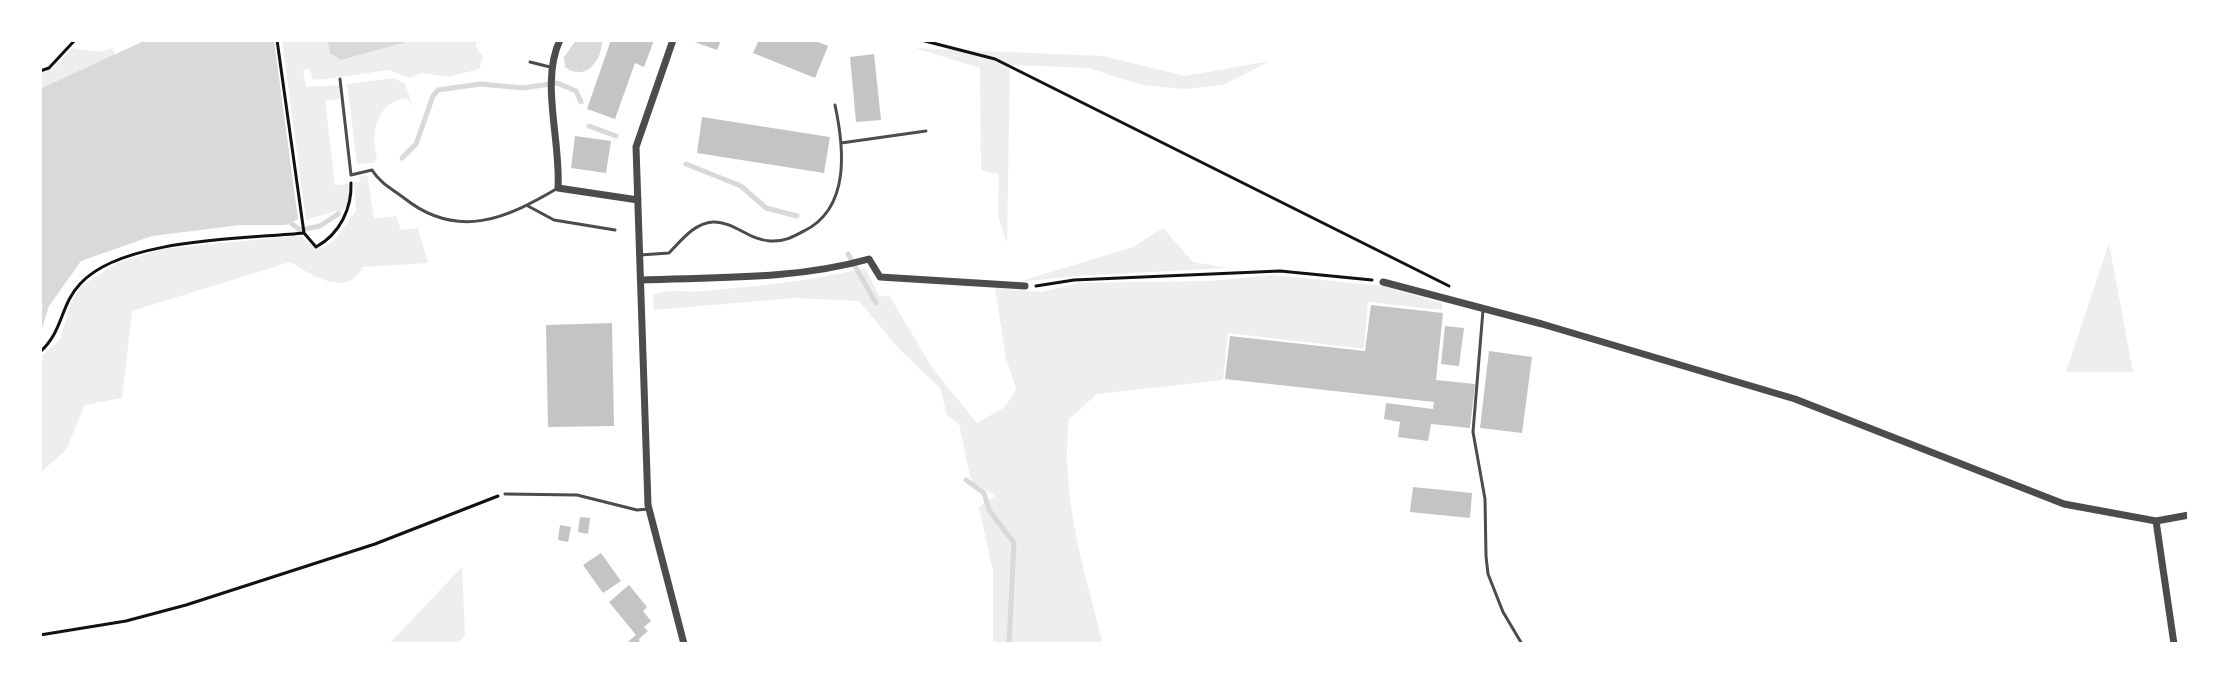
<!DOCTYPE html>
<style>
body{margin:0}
#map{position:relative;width:2229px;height:684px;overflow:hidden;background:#fff;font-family:Merriweather,serif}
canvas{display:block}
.frame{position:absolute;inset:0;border:42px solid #fff;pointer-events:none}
</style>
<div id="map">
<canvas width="2229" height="684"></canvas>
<div class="frame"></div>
</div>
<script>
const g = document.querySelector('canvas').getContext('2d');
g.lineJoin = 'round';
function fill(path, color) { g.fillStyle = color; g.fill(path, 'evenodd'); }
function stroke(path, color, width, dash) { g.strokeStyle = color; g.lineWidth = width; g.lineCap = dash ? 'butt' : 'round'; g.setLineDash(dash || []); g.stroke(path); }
fill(new Path2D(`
 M282,40H327L330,53L341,60L414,40H477L476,47L483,57L479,69L449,77L421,73L408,78L389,70L318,80L312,79L310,69L303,70L306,87L340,85L339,99L325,101L335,185L349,184V203L339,214L336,211L306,220Z
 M72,48L100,52L113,48L115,56L40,89V74L54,68Z
 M915,48L1103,56L1185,76L1270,61L1223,85L1185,89L1142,85L1088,68L1010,65L1007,243L998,216L999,174L981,170L980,68Z
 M394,78L405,84L413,106L407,98C377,102 370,131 377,157L374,163L357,164L347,84Z
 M367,175L374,219L396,216L401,230L418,228L428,263L363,267C347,299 312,275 290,262L132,311L122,398L85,405L66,450L40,473V358L60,339L71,303L80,287L115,264L162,249L283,237L302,236C325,266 340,230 356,211L354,182H360L359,176Z
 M1163,228L1193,262L1227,268L1075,276L1018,282L1133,247Z
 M2109,243L2133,372H2066Z
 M865,268L880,297L889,295L933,369L977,423L1005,407L1016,389L1006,358L995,288L1042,292L1079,283L1210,281L1272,275L1383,286L1442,303V310L1368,302L1364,349L1228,333L1223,380L1097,394L1069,419C1060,496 1084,570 1103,644H993V571L979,507L995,496L971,481L959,424L947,415L940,388L899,349L859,301L794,298L654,310L653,295C668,288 687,293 703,291C758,286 812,281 865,268Z
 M462,567L465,635L457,644H389Z`), '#eee');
fill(new Path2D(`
 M146,40H274L298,219L286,225H240L152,236L81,261L49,306L40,335V89Z
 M327,40H414L341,60L330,53Z
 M576,40L602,41C602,61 585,82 565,67L564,57Z`), '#d9d9d9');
stroke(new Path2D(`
 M589,126L616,136
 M402,158L416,144L433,96L438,90L480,84L523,88L557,83L576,91L581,102
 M686,164L741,186L766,208L797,216
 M291,223L300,230L320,226L338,214
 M848,254L876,303
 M966,480L984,493L989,510L1014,543L1009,644`), '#d9d9d9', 5);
fill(new Path2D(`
 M611,40H654L644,67L635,63L615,119L587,109Z
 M689,40H721L717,50Z
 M759,40H813L828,46L815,78L753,53Z
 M874,54L881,120L856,122L850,57Z
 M702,117L830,137L824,173L697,153Z
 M575,136L611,141L606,173L571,168Z
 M1371,305L1443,313L1436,380L1475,384L1470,428L1431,424L1428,441L1398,437L1400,422L1384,419L1386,403L1433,409L1434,402L1225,379L1230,336L1365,351Z
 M612,323L614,426L548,427L546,325Z
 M1445,326L1464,328L1459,366L1441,364Z
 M1489,351L1532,357L1522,433L1480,428Z
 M1413,487L1472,493L1470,518L1410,512Z
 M580,517L590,518L588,534L578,532Z
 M560,525L571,527L568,542L558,540Z
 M601,553L621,581L603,593L583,565Z
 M629,585L647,607L643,611L651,621L644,627L648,631L639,639L640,644H625L636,635L609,602Z`), '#c4c4c4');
stroke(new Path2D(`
 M277,40L304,233L316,247C340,234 352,208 351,183
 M921,40L995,59L1449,286
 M40,71L49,68L75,40
 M1036,286L1074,280L1280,271L1372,280
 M40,352C64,330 60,305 80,284C121,238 245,239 304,233
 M40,635L126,621L186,605L375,544L498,496`), '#111', 3);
stroke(new Path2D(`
 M530,62L550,67
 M340,79L351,175L372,170C380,183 392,189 404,198C458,241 507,218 558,188
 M841,143L926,131
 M528,206L554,220L615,230
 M640,255L669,253C681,241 694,223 713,222C733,221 749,240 770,241C784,242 793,237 804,231C851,208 844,147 835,105
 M1483,310L1473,432L1485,499L1486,556L1488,574L1503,612L1522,644
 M505,494L577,495L637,510L648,509`), '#4c4c4c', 3);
stroke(new Path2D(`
 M560,40C540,81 561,141 558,188L638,200
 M673,40L636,147L648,505L684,644
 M641,280C718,277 794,280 869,259L880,277L1025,286
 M1383,282L1542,324L1795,399L2064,504L2156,521L2189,515
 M2156,521L2174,644`), '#4c4c4c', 7);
</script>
